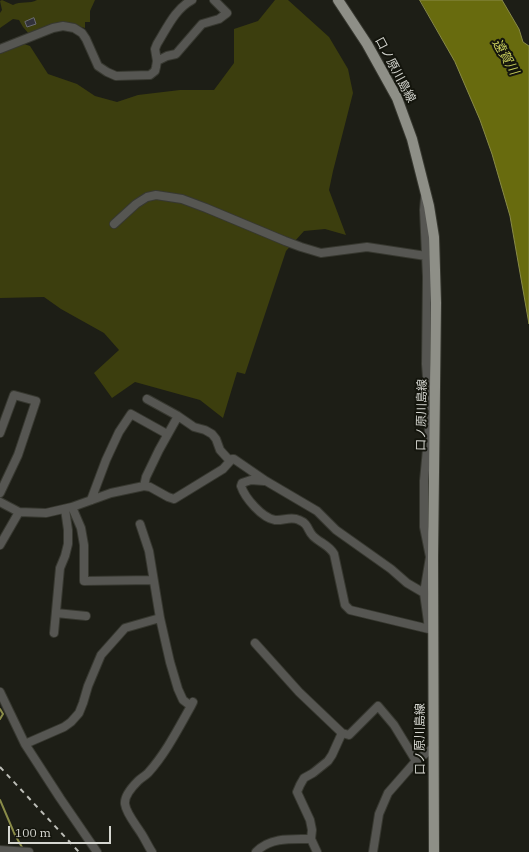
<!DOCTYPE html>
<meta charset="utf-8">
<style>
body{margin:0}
#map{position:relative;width:529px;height:852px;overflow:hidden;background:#1d1e16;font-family:"IBM Plex Serif",serif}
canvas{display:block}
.scale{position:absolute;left:8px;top:826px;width:103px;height:18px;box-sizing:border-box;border:2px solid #d6d7d1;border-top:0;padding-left:5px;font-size:12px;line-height:14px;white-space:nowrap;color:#d6d7d1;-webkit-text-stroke:3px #14150d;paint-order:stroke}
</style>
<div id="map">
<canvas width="529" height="852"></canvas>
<div class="scale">100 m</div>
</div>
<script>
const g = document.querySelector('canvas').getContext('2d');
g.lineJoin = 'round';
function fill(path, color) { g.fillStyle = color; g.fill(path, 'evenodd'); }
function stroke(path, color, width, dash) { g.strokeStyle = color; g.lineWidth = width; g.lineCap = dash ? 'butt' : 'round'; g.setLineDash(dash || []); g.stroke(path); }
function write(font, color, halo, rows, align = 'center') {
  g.font = font + ' "IBM Plex Serif","Noto Sans JP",serif'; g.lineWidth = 4; g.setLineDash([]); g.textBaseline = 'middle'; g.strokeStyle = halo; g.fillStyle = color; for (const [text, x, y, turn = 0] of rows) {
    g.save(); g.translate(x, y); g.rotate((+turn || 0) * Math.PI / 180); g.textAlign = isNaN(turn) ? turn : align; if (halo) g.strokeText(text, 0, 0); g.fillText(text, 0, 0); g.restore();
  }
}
fill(new Path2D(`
 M2,0L13,5C20,1 30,4 37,0H95L90,11V22H85V28C79,27 73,23 66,22C53,21 40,29 29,34L23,27L19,20L13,19L0,28V13L2,10L0,1Z
 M275,0H288L329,37L348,69L353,93L333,171L329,190L346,235L325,229L304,231L286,251L245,374L237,372L223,418L200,400L135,382L112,398L94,373L119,350L104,333L61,309L44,297L0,298V54L19,45L24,44L30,46L48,74L77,84L95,96L117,102L138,95L180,90H214L234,63V29L258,21Z`), '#3c3e0e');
const water = new Path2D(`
 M420,0H502L519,29L523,42L529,46V324L510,216L492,154L480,120L455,62Z`);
fill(water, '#686b0e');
stroke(water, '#898b48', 1);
stroke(new Path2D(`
 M0,709L3,714L0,719
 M0,800L15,835L23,849`), '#898b48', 2);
const building = new Path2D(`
 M34,18L36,24L27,27L25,22Z`);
fill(building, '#32323a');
stroke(building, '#6a6a74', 1);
const minor = new Path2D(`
 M0,49L53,28L63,26L74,28L82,33L86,39L98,66L107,72L116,76L150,75L155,71L156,67L157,61L155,49L157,44C167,28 175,9 192,0
 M157,61L167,56L176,54L202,24L219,19L227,13L214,0
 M114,224L136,204L147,197L156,195L182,199L206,208L285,241L301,247L321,253L367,247L426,256
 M147,399L178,416L194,427L205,430L212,434L216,439L220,450L230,461
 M0,433L14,395L36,401L18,455L0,493
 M264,481L251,480L242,483L241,486C245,498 262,518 275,520C283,521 291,516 299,520C309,524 307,530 313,536C320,543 329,545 334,554L345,605L350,610L433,630
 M144,486L146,477L159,450L178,416
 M91,500L106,460L119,432L131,414L167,434
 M0,502L19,512L46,513L72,507L111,493L144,486L150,487L168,497L174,499L223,469L232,459H234L266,481L317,511L336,530L391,569L407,583L424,593L429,629
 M72,507L81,528L84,545V581L153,580
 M0,545L19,512
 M424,593L430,557L424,527V481L430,418L434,411L430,405L428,391L426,364L427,277L424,210L425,198
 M56,613L86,616
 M160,618L170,662L178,689L183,700L191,706L193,702
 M54,633L60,568L65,556L68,544V530L65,509
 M255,643L299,692L342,733
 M0,692L25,744L60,798L97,852
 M25,744L64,727L71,722L79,713L83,703L88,686L101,655L125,628L160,618L149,551L140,524
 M0,850L29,852
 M152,852C148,846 145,839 141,833C136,825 126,813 125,804C124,796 133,786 138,781C141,778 145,776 148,773C166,753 178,729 191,706
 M256,852C270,837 292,839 311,839
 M317,852L311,839L312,830L310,820L297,792L300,785L304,778L313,773L328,761L332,755L342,733L349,735L378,706L394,725L416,761
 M373,852L379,814L388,793L416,761L434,747`);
const major = new Path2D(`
 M338,0L367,44L397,98L412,139L429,206L434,237L436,303L433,557L434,852`);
stroke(minor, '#373830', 10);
stroke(major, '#373830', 12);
stroke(minor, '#565652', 8);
stroke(major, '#8e8f87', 10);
stroke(new Path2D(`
 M0,767L79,852`), '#bdbeb8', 2, [5, 5]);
write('12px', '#d6d7d1', '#14150d', [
 ["口ノ原川島線",395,70,62],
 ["口ノ原川島線",422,415,-89],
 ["口ノ原川島線",421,739,-90]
]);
write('italic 13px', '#c7cc5b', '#14150d', [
 ["遠賀川",505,57,60]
]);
</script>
